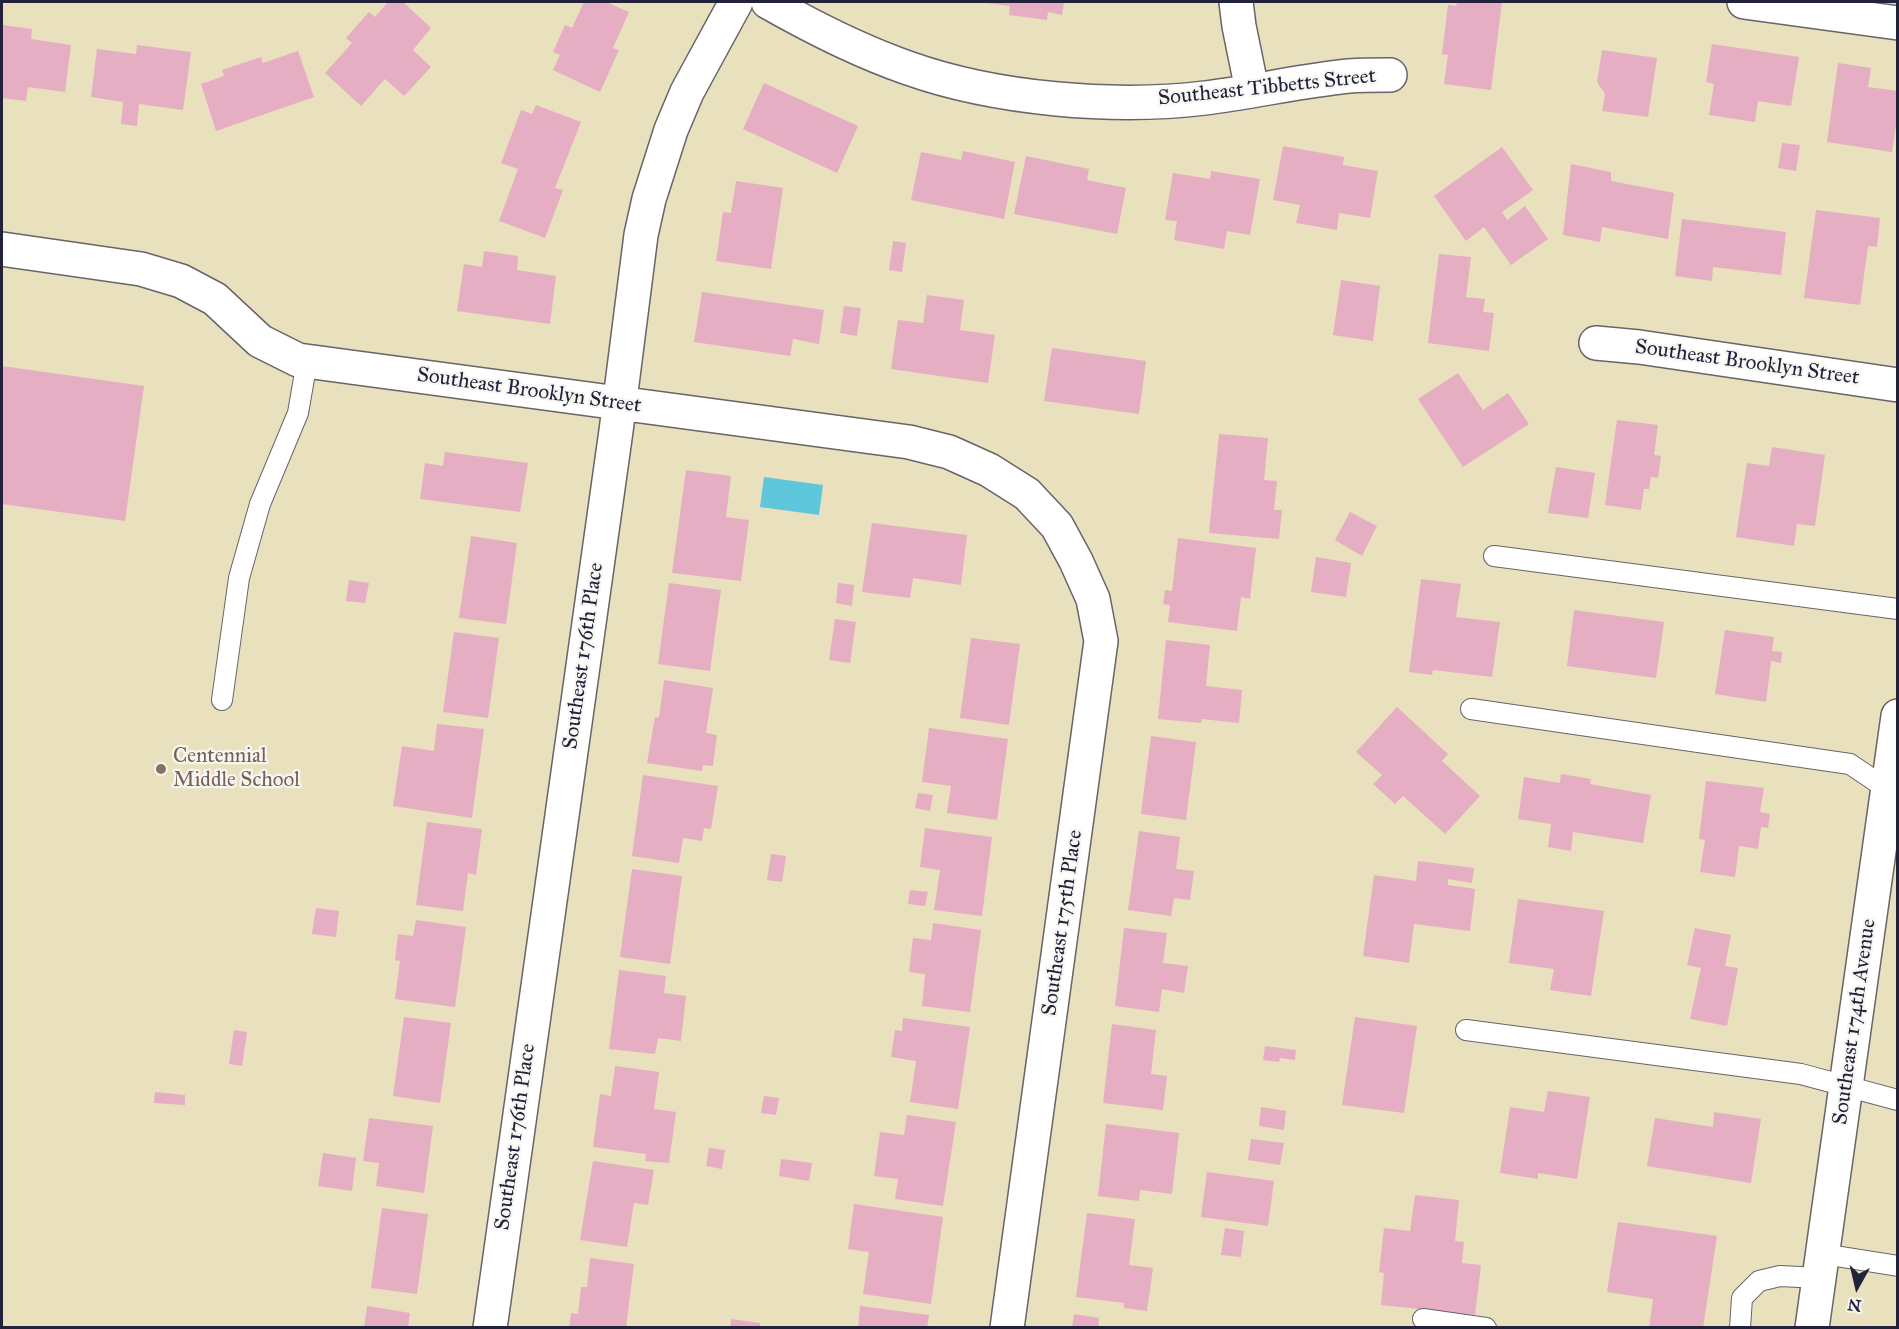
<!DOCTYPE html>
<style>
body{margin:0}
#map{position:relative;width:1899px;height:1329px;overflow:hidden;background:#e9e0bd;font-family:"IM FELL Great Primer",serif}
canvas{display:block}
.frame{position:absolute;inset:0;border:3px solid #22223b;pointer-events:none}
.north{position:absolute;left:1827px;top:1257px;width:60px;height:60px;-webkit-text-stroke:4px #f6f6f2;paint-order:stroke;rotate:188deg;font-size:16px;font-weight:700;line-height:24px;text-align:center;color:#22223b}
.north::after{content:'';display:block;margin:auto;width:21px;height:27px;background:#22223b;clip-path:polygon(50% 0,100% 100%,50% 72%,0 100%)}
</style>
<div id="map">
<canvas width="1899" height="1329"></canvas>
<div class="frame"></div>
<div class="north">N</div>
</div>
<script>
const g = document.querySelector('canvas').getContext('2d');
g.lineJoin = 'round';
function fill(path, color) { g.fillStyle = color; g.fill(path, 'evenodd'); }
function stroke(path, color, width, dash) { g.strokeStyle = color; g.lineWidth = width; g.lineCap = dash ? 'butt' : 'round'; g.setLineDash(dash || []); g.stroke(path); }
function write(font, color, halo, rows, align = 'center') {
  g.font = font + ' "IM FELL Great Primer",serif'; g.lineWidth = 4.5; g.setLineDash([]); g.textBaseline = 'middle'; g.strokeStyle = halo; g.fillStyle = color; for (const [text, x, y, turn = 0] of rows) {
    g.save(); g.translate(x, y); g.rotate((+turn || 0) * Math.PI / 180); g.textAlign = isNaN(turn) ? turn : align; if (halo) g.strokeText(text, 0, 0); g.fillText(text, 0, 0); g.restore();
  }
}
fill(new Path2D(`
 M764,477L823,485L819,515L760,507Z`), '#5fc7db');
fill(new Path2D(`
 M388,2H403L431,28L413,50L431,67L404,96L385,79L361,106L325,73L352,43L346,38L369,12L375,17Z
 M584,2H606L629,12L613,48L619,50L600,92L553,70L560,55L553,52L565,25L572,28Z
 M986,2H1064L1062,15L1048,12L1047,20L1009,15L1010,6L986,3Z
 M1457,2H1502L1491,90L1444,84L1448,55L1442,54L1448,5L1456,6Z
 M2,25L32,29L31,39L71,45L65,92L28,87L26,101L2,98Z
 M1712,44L1799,57L1791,106L1758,101L1755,122L1709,115L1714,84L1706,82Z
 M137,45L191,52L183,110L139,104L137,126L121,124L123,102L91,97L97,49L136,54Z
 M1602,50L1657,58L1648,117L1602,111L1605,94L1597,82Z
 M298,51L314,97L216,131L201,84L224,76L222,70L261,57L263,63Z
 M1838,63L1871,68L1868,87L1898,91V112L1892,152L1827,142Z
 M764,83L858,126L837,173L743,129Z
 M536,105L581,122L555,188L563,190L545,238L499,221L518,169L501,163L521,110L532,114Z
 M1782,143L1800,145L1796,171L1778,168Z
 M1283,146L1344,157L1343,165L1378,171L1370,218L1339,213L1337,230L1296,223L1300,205L1273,200Z
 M1502,147L1533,190L1502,212L1507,220L1525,206L1548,239L1511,265L1484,227L1466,241L1434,196Z
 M963,151L1015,162L1004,219L911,200L921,152L961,160Z
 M1026,156L1089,169L1087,180L1126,188L1117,234L1014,214Z
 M1571,164L1611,172V181L1674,193L1668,239L1602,227L1600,242L1563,235Z
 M1211,171L1260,179L1250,235L1227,231L1224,249L1174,240L1177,221L1165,220L1173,173L1210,179Z
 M736,181L783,188L771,269L716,261L723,212L731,213Z
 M1816,210L1880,218L1877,247L1868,246L1860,305L1804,298Z
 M1682,219L1786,232L1781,275L1713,267L1712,281L1675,276Z
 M893,241L906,243L902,272L889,270Z
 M484,251L518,256L517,270L556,276L550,324L457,311L464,264L482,267Z
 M1439,254L1471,257L1466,297L1485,299L1483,312L1494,313L1489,351L1428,343Z
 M1341,280L1380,286L1373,341L1333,335Z
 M702,292L824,310L819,344L793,339L790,356L694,342Z
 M927,295L964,300L960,330L995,335L988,383L891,369L898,320L923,323Z
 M844,306L861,308L857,336L840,333Z
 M1052,348L1146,361L1139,414L1044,401Z
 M2,366L144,386L125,521L2,504Z
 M1458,373L1483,410L1508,393L1529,424L1463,467L1418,399Z
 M1617,420L1658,425L1654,455L1661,456L1658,478L1651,477L1649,489H1644L1641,510L1605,505Z
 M1219,434L1268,438L1264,480L1277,481L1274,510H1282L1279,539L1209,533Z
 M1772,447L1825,455L1815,526L1797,524L1794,546L1736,537L1747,463L1769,466Z
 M445,452L528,463L520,512L420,499L425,463L443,466Z
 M1556,467L1595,473L1588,518L1548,513Z
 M686,470L731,476L726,517L749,520L741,581L672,573Z
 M1350,512L1377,526L1362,556L1335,540Z
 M872,523L967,535L961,585L913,578L910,598L862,592Z
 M471,536L517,543L506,624L459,618Z
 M1178,538L1256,548L1250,599L1241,597L1237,631L1168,622L1170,605L1163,604L1165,590L1172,591Z
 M1316,557L1351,563L1346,597L1311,592Z
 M1421,579L1461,584L1456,617L1500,622L1492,677L1433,670L1432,675L1409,672Z
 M349,580L369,583L365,603L346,601Z
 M669,583L721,590L710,671L658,664Z
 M838,583L854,585L852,606L836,603Z
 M1574,610L1664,622L1656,678L1567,666Z
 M835,619L856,622L850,663L829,660Z
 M1725,630L1774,637L1772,651L1782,652L1781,663L1771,661L1766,702L1715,694Z
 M454,632L499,638L488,718L443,712Z
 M971,638L1020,644L1009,725L960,718Z
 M1166,640L1210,645L1206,686L1242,690L1239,723L1202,719L1201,723L1158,719Z
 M664,680L713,688L706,733L717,735L713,766L703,765L702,771L647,763L655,717L659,718Z
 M1397,707L1448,754L1442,761L1480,796L1445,834L1403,796L1395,804L1373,784L1382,775L1356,752Z
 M437,724L484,729L472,818L393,806L402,746L434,751Z
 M929,728L1008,739L997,820L947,813L951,786L922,782Z
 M1151,736L1196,742L1186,820L1141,814Z
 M1561,774L1591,779L1590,784L1651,795L1643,843L1573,832L1571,851L1548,847L1551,824L1518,819L1524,777L1560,783Z
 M643,775L718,786L711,829L704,828L702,841L683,838L679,863L632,856Z
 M1706,781L1764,788L1760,812L1770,814L1768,828L1761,827L1758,849L1739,846L1735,877L1700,872L1705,840L1699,839Z
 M918,793L933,795L930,811L915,808Z
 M427,822L482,829L476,875L468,873L463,911L416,905Z
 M925,828L992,837L982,916L934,910L940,870L920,867Z
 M1139,831L1180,837L1176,869L1194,871L1190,900L1174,898L1171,916L1128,910Z
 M771,854L786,856L782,882L767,880Z
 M1418,861L1474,868L1472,883L1448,879V885L1475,889L1470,931L1414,924L1409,963L1363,956L1374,875L1416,881Z
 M632,869L682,876L670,964L620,957Z
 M910,890L928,892L925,906L908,904Z
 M1518,899L1604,911L1591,996L1550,990L1554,969L1509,963Z
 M316,908L339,911L336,937L312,934Z
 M416,920L466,927L455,1007L395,999L400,961L395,960L398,934L413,936Z
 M933,923L981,930L970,1012L922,1006L925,974L909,972L913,938L931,940Z
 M1124,928L1167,933L1163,963L1188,966L1184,993L1162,989L1159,1012L1115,1006Z
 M1695,928L1731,935L1725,966L1738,968L1727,1026L1690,1019L1701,968L1687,965Z
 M619,970L666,976L664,993L686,996L681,1041L658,1038L655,1054L609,1049Z
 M404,1017L451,1023L440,1103L393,1096Z
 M1355,1017L1417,1026L1404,1113L1342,1105Z
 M903,1018L970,1027L958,1109L910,1102L916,1061L891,1057L895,1030L902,1031Z
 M1112,1024L1156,1030L1151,1074L1167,1076L1163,1110L1103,1103Z
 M234,1030L247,1032L242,1066L229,1064Z
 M1265,1046L1296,1050L1295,1060L1280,1058L1279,1062L1263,1060Z
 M615,1066L659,1072L654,1109L676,1112L669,1163L645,1161L646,1154L593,1147L600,1094L611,1096Z
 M1548,1091L1590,1097L1577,1179L1538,1173V1179L1500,1173L1510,1107L1544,1112Z
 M155,1092L185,1095V1105L154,1103Z
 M764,1096L779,1098L776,1115L761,1113Z
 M1261,1107L1286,1111L1284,1130L1259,1126Z
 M1714,1112L1761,1119L1751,1183L1647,1166L1655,1118L1713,1127Z
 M907,1115L956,1122L943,1206L895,1199L898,1179L874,1176L880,1132L904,1135Z
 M369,1118L433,1126L424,1193L376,1186L379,1163L363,1161Z
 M1106,1124L1179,1133L1172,1194L1140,1190L1139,1201L1098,1196Z
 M1251,1139L1284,1143L1280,1165L1248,1160Z
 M709,1148L725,1150L722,1169L706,1166Z
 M323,1153L356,1158L352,1191L318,1186Z
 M781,1159L812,1163L809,1181L779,1176Z
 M593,1161L654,1170L648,1205L634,1203L627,1247L580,1240Z
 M1207,1172L1274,1181L1268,1226L1201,1217Z
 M1415,1195L1459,1200L1455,1241L1464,1242L1462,1263L1481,1265L1475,1315L1381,1305L1384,1273L1379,1272L1384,1228L1410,1231Z
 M854,1204L943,1217L931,1304L863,1294L869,1252L848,1249Z
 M382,1208L428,1214L417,1294L371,1288Z
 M1087,1213L1135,1219L1129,1265L1153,1268L1147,1311L1124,1308V1303L1076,1297Z
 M1618,1222L1717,1236L1703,1328H1649L1653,1299L1607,1292Z
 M1225,1228L1244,1231L1241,1257L1221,1255Z
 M590,1258L634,1264L626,1328H569L571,1313L578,1314L581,1287H587Z
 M367,1306L410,1313L408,1328H364Z
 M860,1306L929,1315L927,1328H858Z
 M1074,1314L1099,1318L1098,1328H1072Z
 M731,1319L760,1323V1328H730Z`), '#e5aec3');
const lane = new Path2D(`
 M1494,556L1898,609
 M222,700L239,578L260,504L298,413L307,361
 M1471,709L1850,764L1887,789L1895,790
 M1466,1030L1801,1074L1898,1100
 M1823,1254L1898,1266
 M1423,1319L1486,1328
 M1740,1328L1742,1298L1759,1281L1780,1276L1819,1278`);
const street = new Path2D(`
 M768,2C812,27 859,51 908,68C995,99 1113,109 1205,98C1253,92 1300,81 1349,76C1362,75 1376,75 1390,75
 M1236,2L1239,26L1252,90
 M1744,2L1898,23
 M2,249L141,269L181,281L215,299L260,341L298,360L909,442L949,452L989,470L1027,494L1057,526L1076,561L1093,599L1101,641L1007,1328
 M1596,343L1639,347L1898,385
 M490,1328L616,431L641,235L649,199L671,130L687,92L736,2`);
const secondary = new Path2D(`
 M1812,1328L1898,716`);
stroke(lane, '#686468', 22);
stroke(street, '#686468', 36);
stroke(secondary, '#686468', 36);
stroke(lane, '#fff', 20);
stroke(street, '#fff', 33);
stroke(secondary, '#fff', 33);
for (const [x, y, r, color] of [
 [161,769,6,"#8d6e63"]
]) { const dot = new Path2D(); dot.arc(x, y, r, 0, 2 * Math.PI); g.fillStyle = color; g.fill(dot); stroke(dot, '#f6f6f2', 2); }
write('21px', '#22223b', '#f6f6f2', [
 ["Southeast Tibbetts Street",1267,88,-6],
 ["Southeast Brooklyn Street",1747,363,8],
 ["Southeast Brooklyn Street",529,391,8],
 ["Southeast 176th Place",584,656,-82],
 ["Southeast 175th Place",1063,923,-82],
 ["Southeast 174th Avenue",1855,1022,-82],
 ["Southeast 176th Place",516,1137,-82]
]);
write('21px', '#785e54', '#f6f6f2', [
 ["Centennial",173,757],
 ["Middle School",173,781]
], 'left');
</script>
